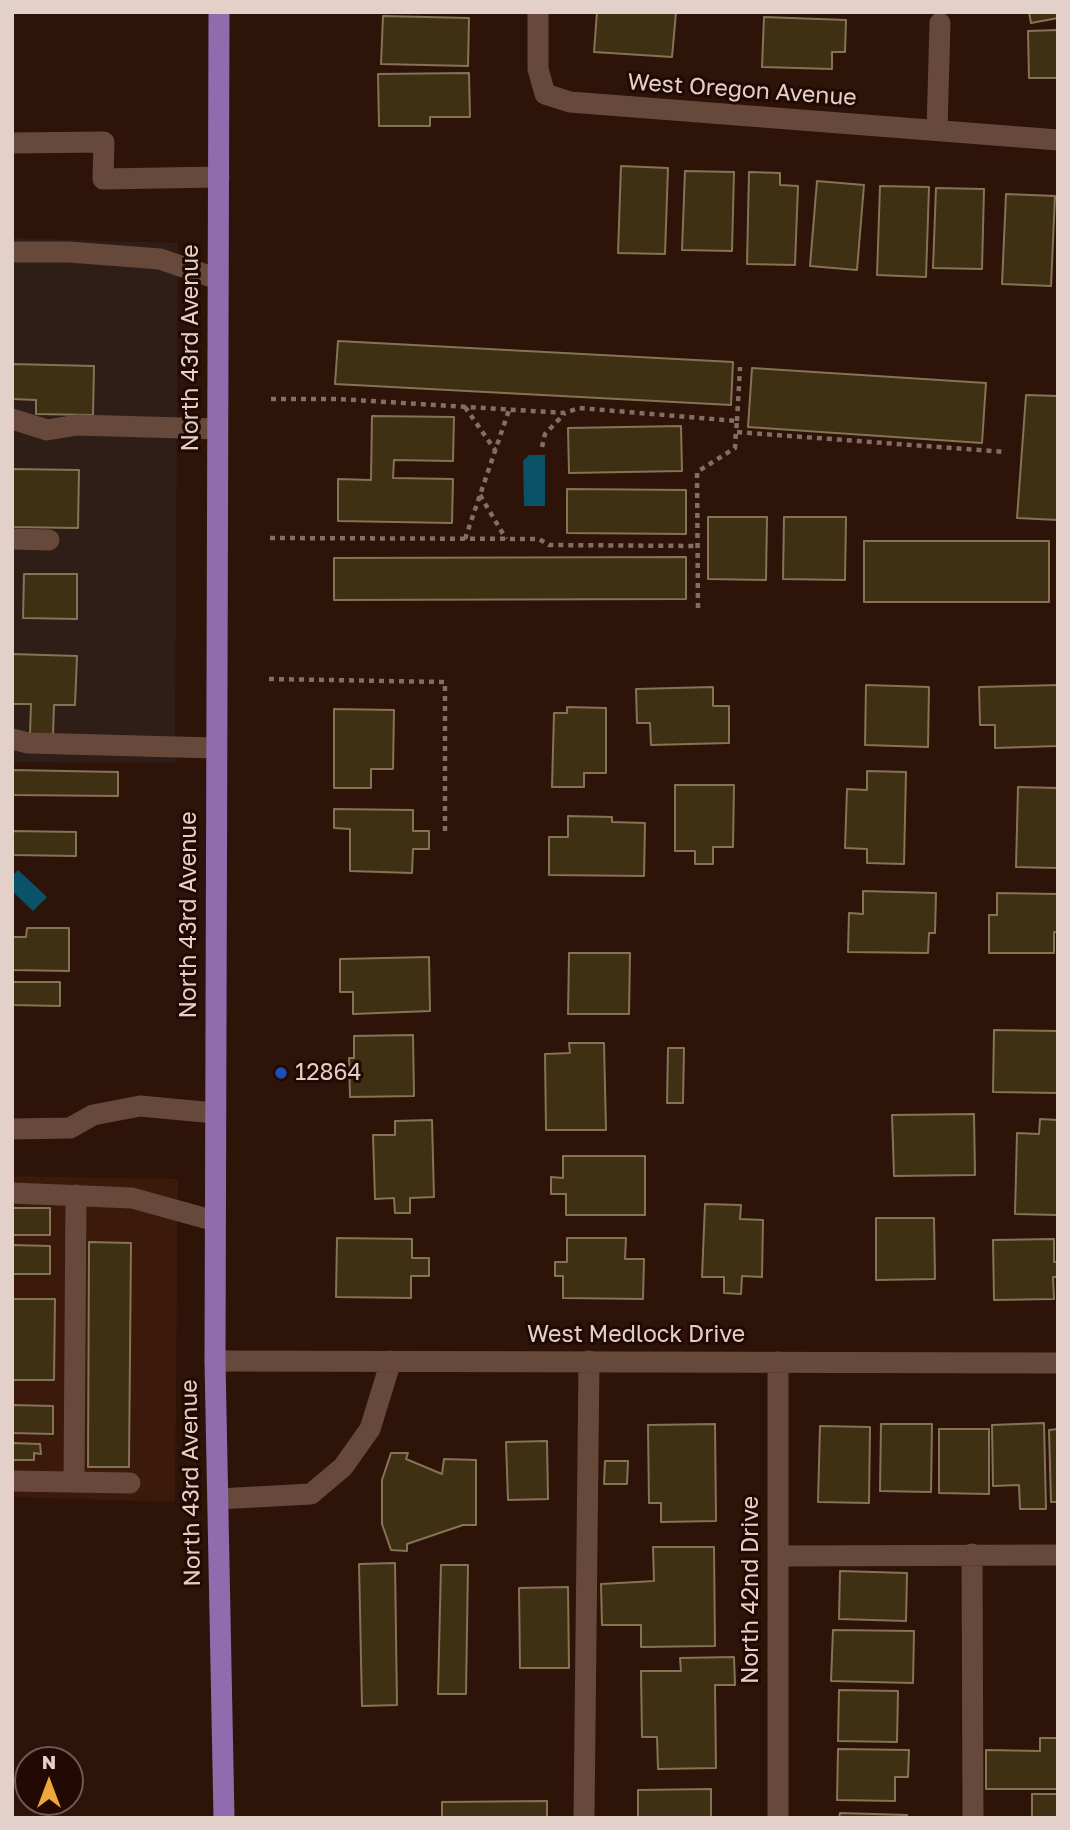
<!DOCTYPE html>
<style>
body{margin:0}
#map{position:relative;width:1070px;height:1830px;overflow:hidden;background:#2d1308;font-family:"Golos Text",sans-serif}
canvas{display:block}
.frame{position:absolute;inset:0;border:14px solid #e3d0c9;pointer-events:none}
.north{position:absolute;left:14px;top:1746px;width:70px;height:70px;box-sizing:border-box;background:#220902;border:2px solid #6f5952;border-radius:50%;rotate:0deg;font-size:19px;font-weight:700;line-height:28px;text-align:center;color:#e3d0c9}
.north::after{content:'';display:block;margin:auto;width:24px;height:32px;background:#eea73c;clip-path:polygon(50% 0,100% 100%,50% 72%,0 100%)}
</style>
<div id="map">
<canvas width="1070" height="1830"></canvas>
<div class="frame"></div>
<div class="north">N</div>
</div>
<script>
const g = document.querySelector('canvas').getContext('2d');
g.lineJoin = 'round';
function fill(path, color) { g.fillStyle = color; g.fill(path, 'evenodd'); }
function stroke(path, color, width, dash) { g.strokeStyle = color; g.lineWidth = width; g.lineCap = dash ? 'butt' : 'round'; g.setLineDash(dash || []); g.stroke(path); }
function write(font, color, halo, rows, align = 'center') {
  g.font = font + ' "Golos Text",sans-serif'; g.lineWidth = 6; g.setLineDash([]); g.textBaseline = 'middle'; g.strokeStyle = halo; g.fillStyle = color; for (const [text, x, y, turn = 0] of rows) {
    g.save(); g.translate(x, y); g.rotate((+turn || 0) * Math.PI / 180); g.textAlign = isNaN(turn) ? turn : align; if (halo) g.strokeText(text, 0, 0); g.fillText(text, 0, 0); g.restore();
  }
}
fill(new Path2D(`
 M12,1176L178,1179L175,1502L12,1497Z`), '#3b1a0b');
fill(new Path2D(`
 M12,238L178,243L175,763L12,762Z`), '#2f1d17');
fill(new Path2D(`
 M529,455H545V506H524L523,461Z
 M18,870L47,897L33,911L12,891V876Z`), '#095267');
const building = new Path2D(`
 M597,12H676L672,57L594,52Z
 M1029,12H1058V18L1031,23Z
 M383,16L469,18L468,66L381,64Z
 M764,17L846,20L845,52H832V69L762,67Z
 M1058,30V78H1029L1028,31Z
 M469,73L470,117H430V126H379L378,74Z
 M621,166L668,168L665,254L618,253Z
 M685,171L734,172L732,251L682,250Z
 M749,172L780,173V185L798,186L795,265L747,264Z
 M817,181L864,185L857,270L810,266Z
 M880,186L929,187L926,277L877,275Z
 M936,188L984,189L982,269L933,268Z
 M1006,194L1055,196L1051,286L1002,284Z
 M338,341L733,362L731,405L335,384Z
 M12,364L94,366L93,415L36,414V400L12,399Z
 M752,368L986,383L982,443L748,427Z
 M1026,395L1058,396V520L1017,518Z
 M372,416L454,417L453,461L394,460L393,478L453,479L452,523L338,521V479L371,480Z
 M681,426L682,471L569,473L568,428Z
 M12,469L79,470L78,528L12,527Z
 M567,489L686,490V534L567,533Z
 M708,517H767L766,580L708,579Z
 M784,517H846L845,580L783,579Z
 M864,541H1049V602H864Z
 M686,557V599L334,600V558Z
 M24,574H77V619L23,618Z
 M12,654L77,656L75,705H54L53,735L30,734L31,704H12Z
 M866,685L929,687L928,747L865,745Z
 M1058,685V746L995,748V725H980L979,687Z
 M713,687V706H729V743L651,745L650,723H637L636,689Z
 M567,707L606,708V773H584V787H552L554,713H567Z
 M334,709L394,710L393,769H371V788H334Z
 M12,770L118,772V796L12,795Z
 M867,771L906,772L904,864L867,863V849L845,848L847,789L867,790Z
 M675,785H734L733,847H713V864H695V851H675Z
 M1018,787L1058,788V868L1016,867Z
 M334,809L413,810V831H429V849H413L412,873L350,871V829L334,828Z
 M568,816L612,817V822L645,823L644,876L549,875V837H568Z
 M12,831L76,832V856L12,855Z
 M863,891L936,893L935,933H929L928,953L848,952L849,913L863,914Z
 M997,893L1058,894V932H1054V953H989V915H997Z
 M27,928H69V971L12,970V937H26Z
 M569,953H630L629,1014H568Z
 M429,957L430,1011L353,1014V992H340V959Z
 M12,982H60V1006L12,1005Z
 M994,1030L1058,1031V1093L993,1092Z
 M413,1035L414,1096L350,1097L349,1058H354V1036Z
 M569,1043H604L606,1130H546L545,1054L570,1053Z
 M668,1048H684L683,1103H667Z
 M974,1114L975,1175L894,1176L892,1115Z
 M1040,1119L1058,1120V1215L1015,1214L1017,1133L1039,1134Z
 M432,1120L434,1197L410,1198V1213H395L394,1198L375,1199L373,1135H395V1121Z
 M563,1156H645V1215H566V1194H551V1177L563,1178Z
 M705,1204L741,1205L740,1219L763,1220L762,1277L742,1276L741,1294L724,1293V1277H702Z
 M12,1208H50V1235H12Z
 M876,1218H934L935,1279L876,1280Z
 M337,1238L412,1239V1258H429V1276H411V1298L336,1297Z
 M567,1238H626L625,1259H644L643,1299L563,1298V1276H555V1262H567Z
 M1054,1239V1262H1058V1277H1053L1054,1299L994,1300L993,1240Z
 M89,1242L131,1243L129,1467H88Z
 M12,1245L50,1246V1274H12Z
 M12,1299H55L54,1380H12Z
 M12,1405L53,1406V1434L12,1433Z
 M1044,1423L1046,1509H1020L1019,1485L993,1486L992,1425Z
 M715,1424L716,1521L661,1522V1503H649L648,1425Z
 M881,1424H932L931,1492L880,1491Z
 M820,1426L870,1427L869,1503L818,1502Z
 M939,1429H989V1494L939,1493Z
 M1058,1429V1502H1051L1049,1430Z
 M547,1441L548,1499L508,1500L506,1442Z
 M12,1443L40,1444L41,1454L34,1453V1460H12Z
 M391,1453H408L406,1459L442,1474L444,1459L476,1460V1525H463L407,1544V1551L391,1550L382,1524V1480Z
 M605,1461H628L627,1484H604Z
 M653,1547H714L715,1646L641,1647V1625H602L601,1584L654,1581Z
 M395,1563L397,1705L362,1706L359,1564Z
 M441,1565H468L466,1694H438Z
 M840,1571L907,1573L906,1621L839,1619Z
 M568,1587L569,1668H520L519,1588Z
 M833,1630L914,1631L913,1683L831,1681Z
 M734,1657L735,1685H715L716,1768L658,1769L657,1737H642L641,1671H681L680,1658Z
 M839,1690L898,1691L897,1742L838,1741Z
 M1040,1738H1058V1789H986V1750L1040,1751Z
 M838,1749L909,1750L908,1777H895V1801L837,1800Z
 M711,1789V1818H638V1790Z
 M1032,1794H1058V1818H1032Z
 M547,1801V1818H442V1802Z
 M840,1813L907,1815V1818H839Z`);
fill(building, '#3f2f13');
stroke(building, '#857356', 2);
stroke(new Path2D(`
 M271,399H338L565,413L579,408L737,421L736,432L1006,452
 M465,407L495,450
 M737,421L740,367
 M542,447L545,434L565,413
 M480,495L506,539
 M270,538L539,539L549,545L697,546
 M465,539L509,410
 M698,608L697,472L735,448L736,430
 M269,679L445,682V832`), '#846e64', 4.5, [5, 5]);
stroke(new Path2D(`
 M538,12V69L545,94L570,102L1058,140
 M937,130L940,23
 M12,143L104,142L103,179L219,177
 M12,252H69L160,259L218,279
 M12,419L47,430L77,425L217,429
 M12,539L49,540
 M12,739L28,743L215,748
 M12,1129L70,1128L93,1115L140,1106L215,1113
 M12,1193L132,1198L215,1221
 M215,1361L1058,1363
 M778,1362V1818
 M12,1481L130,1483
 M74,1482L76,1195
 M218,1499L311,1494L343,1467L370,1429L391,1361
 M972,1554L973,1818
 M778,1556L1058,1555
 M584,1818L589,1361`), '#67493c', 21);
stroke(new Path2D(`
 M219,12L215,1361L224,1818`), '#906bae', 21);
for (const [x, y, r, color] of [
 [281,1073,7,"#1a4fb4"]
]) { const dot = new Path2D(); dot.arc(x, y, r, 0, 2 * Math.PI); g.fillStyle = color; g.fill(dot); stroke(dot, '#220902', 2.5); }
write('23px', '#e3d0c9', '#220902', [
 ["West Oregon Avenue",742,90,4],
 ["North 43rd Avenue",191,348,-90],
 ["North 43rd Avenue",189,915,-90],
 ["West Medlock Drive",636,1335],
 ["North 43rd Avenue",191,1483,-91],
 ["North 42nd Drive",751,1590,-90]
]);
write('23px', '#e3d0c9', '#220902', [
 ["12864",295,1073]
], 'left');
</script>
